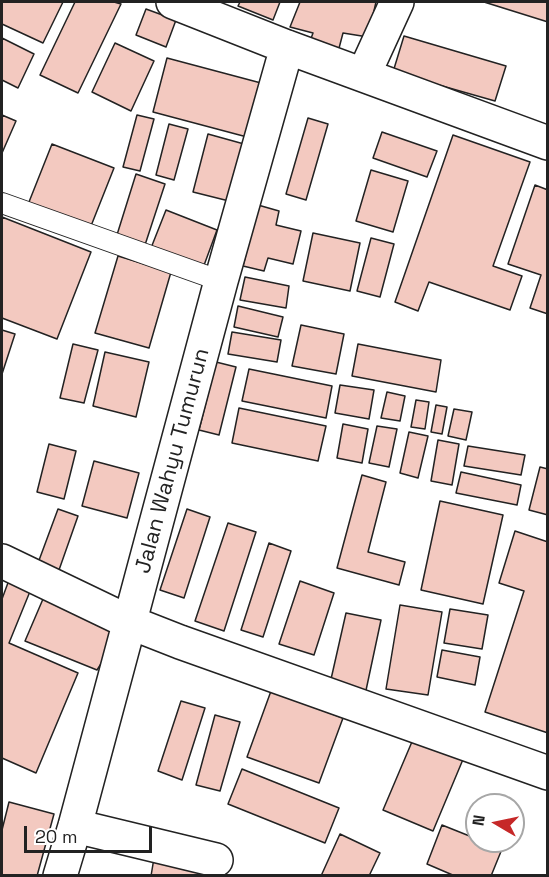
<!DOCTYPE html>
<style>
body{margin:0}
#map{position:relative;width:549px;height:877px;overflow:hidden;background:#fff;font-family:"Space Grotesk",sans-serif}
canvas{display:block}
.frame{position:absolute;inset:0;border:3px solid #222;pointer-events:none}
.north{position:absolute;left:465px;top:793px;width:60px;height:60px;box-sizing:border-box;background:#fff;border:2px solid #a7a7a7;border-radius:50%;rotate:279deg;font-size:16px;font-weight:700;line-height:24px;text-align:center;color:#222}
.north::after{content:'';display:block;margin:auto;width:21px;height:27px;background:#c62828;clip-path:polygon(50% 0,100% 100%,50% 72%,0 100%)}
.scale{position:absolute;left:24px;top:826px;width:128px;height:27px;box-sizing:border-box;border:3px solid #222;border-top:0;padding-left:8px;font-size:18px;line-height:21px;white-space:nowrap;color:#222;-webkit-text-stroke:4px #fff;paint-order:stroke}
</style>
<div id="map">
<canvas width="549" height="877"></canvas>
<div class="frame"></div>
<div class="north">N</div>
<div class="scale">20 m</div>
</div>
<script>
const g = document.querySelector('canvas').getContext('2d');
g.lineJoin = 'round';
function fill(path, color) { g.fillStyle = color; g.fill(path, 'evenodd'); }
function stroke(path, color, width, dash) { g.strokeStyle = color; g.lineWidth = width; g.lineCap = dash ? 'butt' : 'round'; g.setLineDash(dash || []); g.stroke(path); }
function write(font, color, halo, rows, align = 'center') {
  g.font = font + ' "Space Grotesk",sans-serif'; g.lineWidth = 4.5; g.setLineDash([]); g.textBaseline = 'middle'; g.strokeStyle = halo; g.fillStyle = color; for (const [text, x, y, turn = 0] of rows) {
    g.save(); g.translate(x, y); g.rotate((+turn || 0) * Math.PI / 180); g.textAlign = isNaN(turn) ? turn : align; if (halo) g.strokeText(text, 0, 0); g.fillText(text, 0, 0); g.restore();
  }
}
const building = new Path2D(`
 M2,2H63L43,43L2,24Z
 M75,2H114L121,4L78,93L40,75Z
 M240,2H280L273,20L238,6Z
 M300,2H376L368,37L343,33L338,52L309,44L313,33L290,27Z
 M484,2H548V22Z
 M146,9L176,20L166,47L136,35Z
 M404,36L506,66L495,101L393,72Z
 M2,38L34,54L18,88L2,80Z
 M115,43L154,61L131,111L92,92Z
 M167,58L261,83L247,137L153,112Z
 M2,115L16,121L2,153Z
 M137,115L154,119L140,171L123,167Z
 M308,118L328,124L306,200L286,194Z
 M169,124L188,129L174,180L156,175Z
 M382,132L437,151L427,177L373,158Z
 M208,134L244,144L229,201L193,192Z
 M453,135L530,162L493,266L522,276L510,310L429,282L418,311L395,302Z
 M52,144L114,168L89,231L27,207Z
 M371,170L408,181L393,232L356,221Z
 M136,174L165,184L144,248L116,238Z
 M535,185L548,190V314L530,308L541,275L508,264Z
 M258,205L279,211L276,225L301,231L293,264L268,258L264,271L243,266Z
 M166,210L217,230L203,268L151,248Z
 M2,217L91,252L57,339L2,318Z
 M313,233L360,243L350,291L303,281Z
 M371,238L394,244L380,297L357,291Z
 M118,256L171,272L149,348L95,333Z
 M245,277L289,286L286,308L240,300Z
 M238,306L283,317L278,337L234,327Z
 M301,325L344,334L336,374L292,366Z
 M2,330L15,334L2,374Z
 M232,332L281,340L277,362L228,354Z
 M73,344L98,350L84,403L60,398Z
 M358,344L441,360L436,392L352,376Z
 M105,352L149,362L136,417L93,406Z
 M216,362L236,367L219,435L199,430Z
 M249,369L332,386L326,418L242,401Z
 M340,385L374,390L369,419L335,413Z
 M387,392L405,396L400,421L381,418Z
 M416,400L429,402L425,429L411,427Z
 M436,405L447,407L442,434L431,432Z
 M239,408L326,426L318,461L232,443Z
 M454,409L472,412L466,440L448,436Z
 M343,424L368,429L362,463L337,458Z
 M377,426L397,429L389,467L369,463Z
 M409,432L428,436L418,478L400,473Z
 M438,440L459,444L452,485L431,481Z
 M49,444L76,451L64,499L37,492Z
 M468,446L525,455L521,475L464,466Z
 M94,461L139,473L127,518L82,506Z
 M540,467L548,469V515L529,510Z
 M461,472L521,485L517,505L456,493Z
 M362,475L386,482L368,552L405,562L399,585L337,568Z
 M440,501L503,515L483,604L421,590Z
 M58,509L78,516L59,570L38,563Z
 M187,509L210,517L184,598L160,590Z
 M228,523L256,532L224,631L195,621Z
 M515,531L548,542V733L485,712L524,591L499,583Z
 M269,543L291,551L263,637L241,630Z
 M9,580L31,589L9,643L78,673L36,773L2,758V599Z
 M300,581L334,593L314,655L279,644Z
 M46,592L125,627L97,670L25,641Z
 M400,605L442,612L428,695L386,689Z
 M450,609L488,615L482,649L444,643Z
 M346,613L381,620L365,695L329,688Z
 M442,650L480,657L475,685L437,677Z
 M271,691L343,718L319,783L247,757Z
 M181,701L205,708L182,780L158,771Z
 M215,715L240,722L220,791L196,785Z
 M414,737L464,757L433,831L383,810Z
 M242,769L339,808L325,843L228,804Z
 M9,802L54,814L37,876H2V830Z
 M442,825L477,839V841L502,849L491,876H455L427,864Z
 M340,834L380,853L369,876H321Z
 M154,858L219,876H151Z`);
fill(building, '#f3c9c0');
stroke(building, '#222', 1.5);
const lane = new Path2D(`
 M2,203L221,281`);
const street = new Path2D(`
 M173,2L287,47L548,143
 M364,74L397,2
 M2,561L129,622L180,642L548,773
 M75,826L216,860
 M60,876L75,826L221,281L287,47`);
stroke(lane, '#222', 22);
stroke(street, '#222', 36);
stroke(lane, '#fff', 20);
stroke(street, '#fff', 33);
write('22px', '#222', '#fff', [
 ["Jalan Wahyu Tumurun",173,461,-75]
]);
</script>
